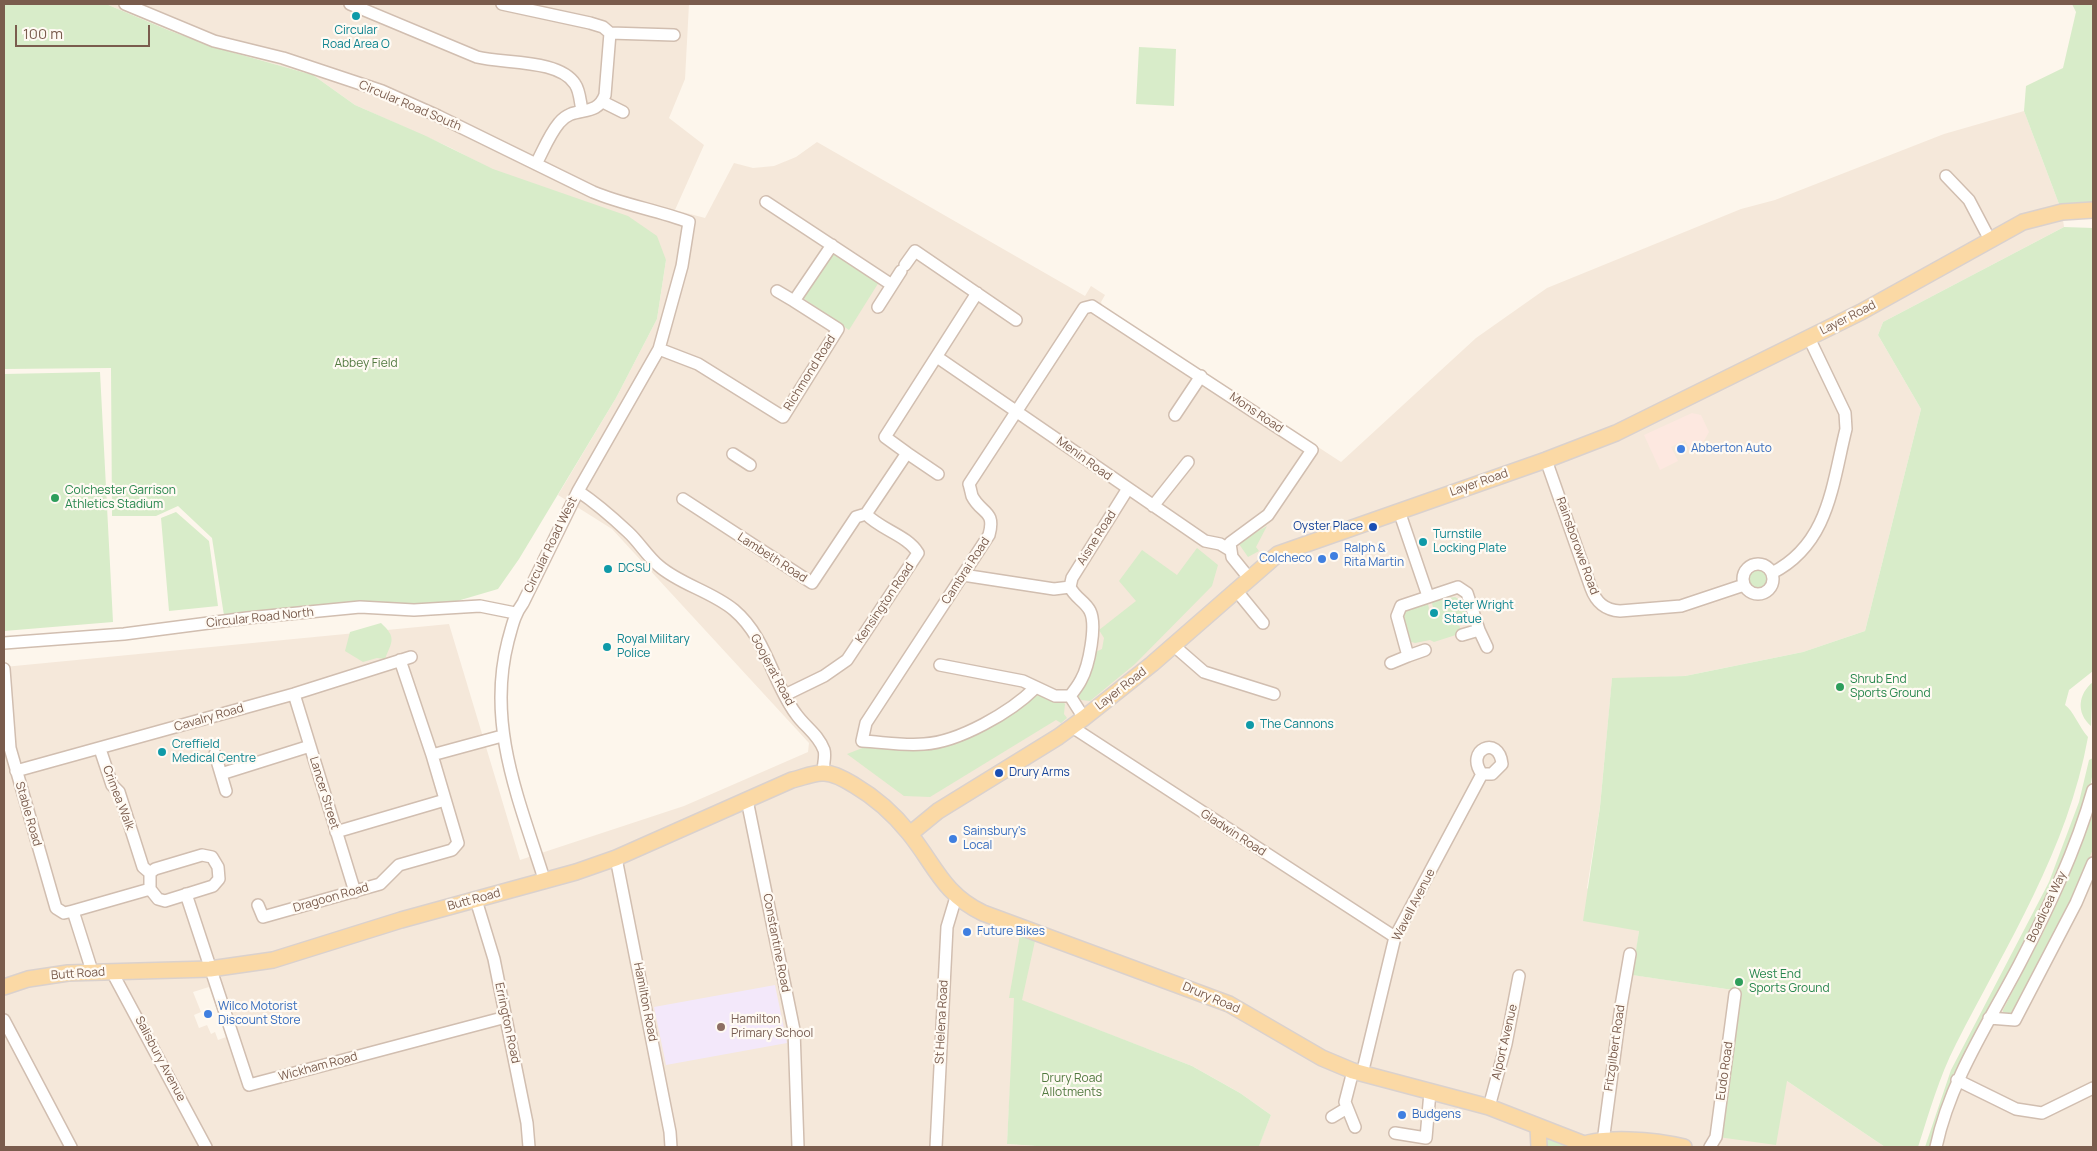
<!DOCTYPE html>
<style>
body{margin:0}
#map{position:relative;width:2097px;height:1151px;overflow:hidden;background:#fdf6ec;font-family:Manrope,sans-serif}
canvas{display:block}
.frame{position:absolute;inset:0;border:5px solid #7a5c4d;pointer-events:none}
.scale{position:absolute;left:15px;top:25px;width:135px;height:22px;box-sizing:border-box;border:2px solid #7a5c4d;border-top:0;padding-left:6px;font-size:15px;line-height:18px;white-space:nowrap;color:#7a5c4d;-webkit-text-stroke:4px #fffaf3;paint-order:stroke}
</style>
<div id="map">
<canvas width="2097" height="1151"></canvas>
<div class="frame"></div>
<div class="scale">100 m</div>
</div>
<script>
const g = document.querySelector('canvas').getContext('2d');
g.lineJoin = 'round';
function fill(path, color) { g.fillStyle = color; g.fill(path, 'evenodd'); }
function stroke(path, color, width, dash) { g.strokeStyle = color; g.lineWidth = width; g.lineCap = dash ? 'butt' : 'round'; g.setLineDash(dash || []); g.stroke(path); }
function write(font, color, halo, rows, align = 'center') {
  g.font = font + ' Manrope,sans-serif'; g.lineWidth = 4.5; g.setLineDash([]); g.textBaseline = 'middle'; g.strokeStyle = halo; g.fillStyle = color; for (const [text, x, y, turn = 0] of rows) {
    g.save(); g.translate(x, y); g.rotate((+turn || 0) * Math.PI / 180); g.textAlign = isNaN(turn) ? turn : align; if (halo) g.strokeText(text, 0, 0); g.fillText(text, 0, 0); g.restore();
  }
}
fill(new Path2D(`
 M106,4H689L685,79L669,118L704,145L675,210L705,218L734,163L753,168L774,166L796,157L817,142L1085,296L1091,286L1105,295L1101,302L1103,307L1341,462L1476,338L1547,288L1741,209L1775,200L1944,134L2024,111L2062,212L2064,227L1883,322L1878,335L1921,409L1865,631L1803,652L1685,676L1612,679L1600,807L1587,888L1639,931L1633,975L1740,991L1787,1081L1885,1147H1236L1259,1145L1271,1115L1240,1093L1192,1066L1015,998L1007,1144L1051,1147H4V667L449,624L520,860L684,806L808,752L809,743L612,529L558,495L616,398L657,319L666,260L449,147L355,105L313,75L217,48L168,30ZM209,987L226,1037L218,1040L215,1032L211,1034L207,1025L199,1028L194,1015L201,1012L193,992Z
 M2093,809V1147H1943L1951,1112L1968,1071L2080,843Z`), '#f5e8da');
fill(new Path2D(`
 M1692,413L1701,415L1709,432L1701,446L1691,451L1685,440L1671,447L1678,461L1660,470L1644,435Z`), '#fde8e0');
fill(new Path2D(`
 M775,985L787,1043L666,1065L654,1007Z`), '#f3e8fa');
fill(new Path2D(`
 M4,4H106L168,30L217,48L313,75L355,105L426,136L493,169L628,216L657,236L666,260L657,319L616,398L519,559L498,589L430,609H391L225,622L212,538L178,506L156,516H112L111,368L4,369Z
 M2072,4H2093V210L2062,212L2024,111L2026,86L2063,68L2076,12Z
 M1139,47L1176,49L1174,106L1136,104Z
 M2064,227L2093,228V671L2069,690L2065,705C2073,710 2079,727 2088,737C2068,849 2007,944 1956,1044C1939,1077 1929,1113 1918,1147H1885L1787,1081L1776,1145L1718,1137L1740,991L1632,975L1639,931L1583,921L1600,807L1612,678L1685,676L1803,652L1865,631L1921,409L1878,335L1883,322Z
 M834,252L879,282L849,330L803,298Z
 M100,372L113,622L4,631V374Z
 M176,512L209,541L218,606L169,611L161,518Z
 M1267,526L1256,547L1259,551L1248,557L1239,544L1244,539Z
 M1197,548L1218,565L1212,586L1135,664L1090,701L1081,700L1077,694L1085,684L1093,653L1102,649L1104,638L1099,630L1136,601L1119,581L1142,550L1177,575Z
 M1748 579a10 10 0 1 1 20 0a10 10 0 1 1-20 0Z
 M1455,597L1464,602L1470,618L1468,622L1459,625L1462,633L1434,642L1430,640L1415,643L1408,641L1401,615L1409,607L1412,609L1421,606L1422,603L1427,601L1429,608L1428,614L1432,618H1436L1438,611L1433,607L1431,600Z
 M381,623C397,638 392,641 385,659L377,658L363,662L345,651L350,632Z
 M2093,682L2091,726C2076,713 2078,694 2093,682Z
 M1038,695L1060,698L1065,704L1064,714L1067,718L1061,723L1056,720L930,797L904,796L847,754L870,745L930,749L1016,709Z
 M2093,758C2097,801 2047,896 2028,938C1996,1008 1963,1077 1931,1147H1925L1951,1070L2049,882L2079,802L2089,760Z
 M2093,815V849L2070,906L2024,994L2010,1014L2003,1015V1010L2045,929Z
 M1020,935L1035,941L1022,1000L1192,1066L1240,1093L1271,1115L1259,1146L1051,1147L1007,1144L1014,998H1009Z
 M1548,1138L1569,1146L1546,1147Z`), '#d8ecc9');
const minor = new Path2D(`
 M125,4L214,41L283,58L382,91L438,116L593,192C624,205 657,210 689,222L682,266L659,349L578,491L523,603C514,615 512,627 508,641C486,726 520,802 545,882
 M350,4L477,57C504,64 559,59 575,84C580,91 580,102 582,110
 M502,4L590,23L603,27L610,33L605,95C596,119 574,104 559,123C549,135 543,151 536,164
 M610,33L674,35
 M603,102L623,112
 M1946,176L1969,200L1990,240
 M766,202L892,285
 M905,265L915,251L1016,320
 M777,291L794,301
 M878,307L901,271
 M659,349L698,364L783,417L838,329L794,301L832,245
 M937,357L1205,541L1220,544L1230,550
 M1175,415L1201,376
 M907,453L938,474
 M733,454L750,465
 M1546,460L1591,588C1596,602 1604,610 1620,611L1681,606L1744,585
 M578,491C596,503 612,517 628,532C639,542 647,556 659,566C681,585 711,591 734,610C767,638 772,682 796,714C805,727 818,734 824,750C826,756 823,765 823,772
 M683,499L812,583L856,517L866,514
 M1153,506L1188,462
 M1399,511L1428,596
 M1743 579a15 15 0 1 1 30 0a15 15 0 1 1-30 0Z
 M1772,573C1829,544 1832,485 1846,429L1845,413L1809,338
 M963,575L1054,589L1070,587C1075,598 1085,601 1090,611C1097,625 1089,666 1081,680C1078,686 1074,691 1070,696L1084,718
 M1070,587L1072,578L1127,490
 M1236,590L1263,623
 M1462,635L1479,630L1487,647
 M4,643L124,634L247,618L360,607L414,610L480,606L515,613
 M1173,645L1204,672L1274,694
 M1425,650L1408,656L1397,616L1401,606L1458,587L1467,593L1479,630
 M1391,663L1408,656
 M940,665L1023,681L1055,696H1070
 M4,669L10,748L56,908L64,913L73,911L150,889V873L155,869L202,855L212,857L218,867L219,879L213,886L165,901L158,899L150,889
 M1035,688C1011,712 959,742 924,744C904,746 882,742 862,741L866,723L989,535C996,510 981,514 972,496C971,492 970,487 969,484L1084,308L1092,306L1312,450L1268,515L1230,543L1232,557L1249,578
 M294,694L355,892
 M785,695L824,676L847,660L918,553C907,535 881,530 866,514L907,453L885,437L977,293
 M1072,727L1395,937
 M100,749L112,785L119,792L143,867L150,873
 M215,754L226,791
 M432,755L502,736
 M16,771L294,694L411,657
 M221,774L310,746
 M747,800L794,1030L798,1147
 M336,832L445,800
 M616,858L670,1132L671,1147
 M186,894L249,1085L506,1017
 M476,900L494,959L527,1123L529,1147
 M258,905L263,917L380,884L399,865L452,850L458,843L432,755L400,660
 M73,911L92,971
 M112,972L206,1147
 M1989,1018L2015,1020L2076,903L2093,863
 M4,1020L71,1147
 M1353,1071L1345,1102L1355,1127
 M1362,1074L1395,937L1482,774H1492L1502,764C1499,734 1464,750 1482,774
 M1957,1080L2016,1109L2042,1113L2093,1088
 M1489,1107L1506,1044L1519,976
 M1332,1117L1347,1108
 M1395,1133L1426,1138L1430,1092
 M1603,1142L1621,1006L1630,954
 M936,1147L947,927L956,897
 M1710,1147L1716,1137L1735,994
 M1936,1147C1950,1081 1988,1024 2019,965C2048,909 2076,850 2093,790`);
const major = new Path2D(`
 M910,834L938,811L1058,737L1084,718L1152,664L1278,554L1546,460L1616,433L1861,312L2023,222L2062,212L2093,210
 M4,987L28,979L68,973L210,969L273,960L401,920L576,872L616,858L792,780C801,778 813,773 822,773C832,772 846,780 854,785C876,798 893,813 909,833C935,865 943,894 983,913L1229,1004L1322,1058L1353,1071L1489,1107L1584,1144
 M1538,1127L1539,1147
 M1576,1147C1602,1135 1656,1140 1684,1147`);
stroke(minor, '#d1beb0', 14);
stroke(major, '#dad1cd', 18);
stroke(minor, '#fff', 11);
stroke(major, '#fbd9a5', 15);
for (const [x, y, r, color] of [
 [356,16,5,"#0f9aa8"],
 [1681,449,5,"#3f7fe0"],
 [55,498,5,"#2e9e5b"],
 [1373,527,5,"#1a4fb4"],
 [1423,542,5,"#0f9aa8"],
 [1334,556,5,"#3f7fe0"],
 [1322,559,5,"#3f7fe0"],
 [608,569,5,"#0f9aa8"],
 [1434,613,5,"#0f9aa8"],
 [607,647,5,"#0f9aa8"],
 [1840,687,5,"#2e9e5b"],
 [1250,725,5,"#0f9aa8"],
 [162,752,5,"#0f9aa8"],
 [999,773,5,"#1a4fb4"],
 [953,839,5,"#3f7fe0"],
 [967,932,5,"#3f7fe0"],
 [1739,982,5,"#2e9e5b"],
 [208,1014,5,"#3f7fe0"],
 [721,1027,5,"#8d6e63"],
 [1402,1115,5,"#3f7fe0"]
]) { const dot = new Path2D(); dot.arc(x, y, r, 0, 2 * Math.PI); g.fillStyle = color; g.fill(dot); stroke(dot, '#fffaf3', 2); }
write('12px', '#0d838f', '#fffaf3', [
 ["Circular",356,31,"center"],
 ["Road Area O",356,45,"center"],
 ["Turnstile",1433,535],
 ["Locking Plate",1433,549],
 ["DCSU",618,569],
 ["Peter Wright",1444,606],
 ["Statue",1444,620],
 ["Royal Military",617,640],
 ["Police",617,654],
 ["The Cannons",1260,725],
 ["Creffield",172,745],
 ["Medical Centre",172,759]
], 'left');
write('12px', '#7a5c4d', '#fffaf3', [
 ["Circular Road South",410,106,23],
 ["Layer Road",1848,318,-27],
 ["Richmond Road",810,373,-58],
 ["Mons Road",1256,413,34],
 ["Menin Road",1084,459,36],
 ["Layer Road",1479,483,-19],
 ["Aisne Road",1097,538,-58],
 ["Circular Road West",551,545,-64],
 ["Rainsborowe Road",1577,546,70],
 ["Lambeth Road",772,558,33],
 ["Cambrai Road",966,571,-57],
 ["Kensington Road",885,603,-56],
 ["Circular Road North",260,618,-6],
 ["Goojerat Road",772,670,62],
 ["Layer Road",1121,689,-38],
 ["Cavalry Road",209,718,-16],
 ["Lancer Street",324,793,73],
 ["Crimea Walk",118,798,69],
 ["Stable Road",28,814,74],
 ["Gladwin Road",1233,833,33],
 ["Dragoon Road",331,898,-16],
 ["Butt Road",474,900,-15],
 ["Wavell Avenue",1414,905,-63],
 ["Boadicea Way",2047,907,-65],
 ["Constantine Road",776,943,79],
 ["Butt Road",78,974,-4],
 ["Drury Road",1211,998,23],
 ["Hamilton Road",645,1002,79],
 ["St Helena Road",942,1022,-87],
 ["Errington Road",507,1023,78],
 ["Alport Avenue",1505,1042,-77],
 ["Fitzgilbert Road",1615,1048,-82],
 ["Salisbury Avenue",160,1059,62],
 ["Wickham Road",318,1067,-15],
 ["Eudo Road",1725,1071,-82]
]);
write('12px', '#537a41', '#fffaf3', [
 ["Abbey Field",366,364],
 ["Drury Road",1072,1079],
 ["Allotments",1072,1093]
]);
write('12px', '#366cbe', '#fffaf3', [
 ["Abberton Auto",1691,449],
 ["Ralph &",1344,549],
 ["Rita Martin",1344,563],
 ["Colcheco",1312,559,"right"],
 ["Sainsbury's",963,832],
 ["Local",963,846],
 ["Future Bikes",977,932],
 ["Wilco Motorist",218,1007],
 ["Discount Store",218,1021],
 ["Budgens",1412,1115]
], 'left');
write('12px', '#27864d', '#fffaf3', [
 ["Colchester Garrison",65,491],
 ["Athletics Stadium",65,505],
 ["Shrub End",1850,680],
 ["Sports Ground",1850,694],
 ["West End",1749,975],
 ["Sports Ground",1749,989]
], 'left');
write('12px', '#164399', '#fffaf3', [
 ["Oyster Place",1363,527],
 ["Drury Arms",1009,773,"left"]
], 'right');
write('12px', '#785e54', '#fffaf3', [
 ["Hamilton",731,1020],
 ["Primary School",731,1034]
], 'left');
</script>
